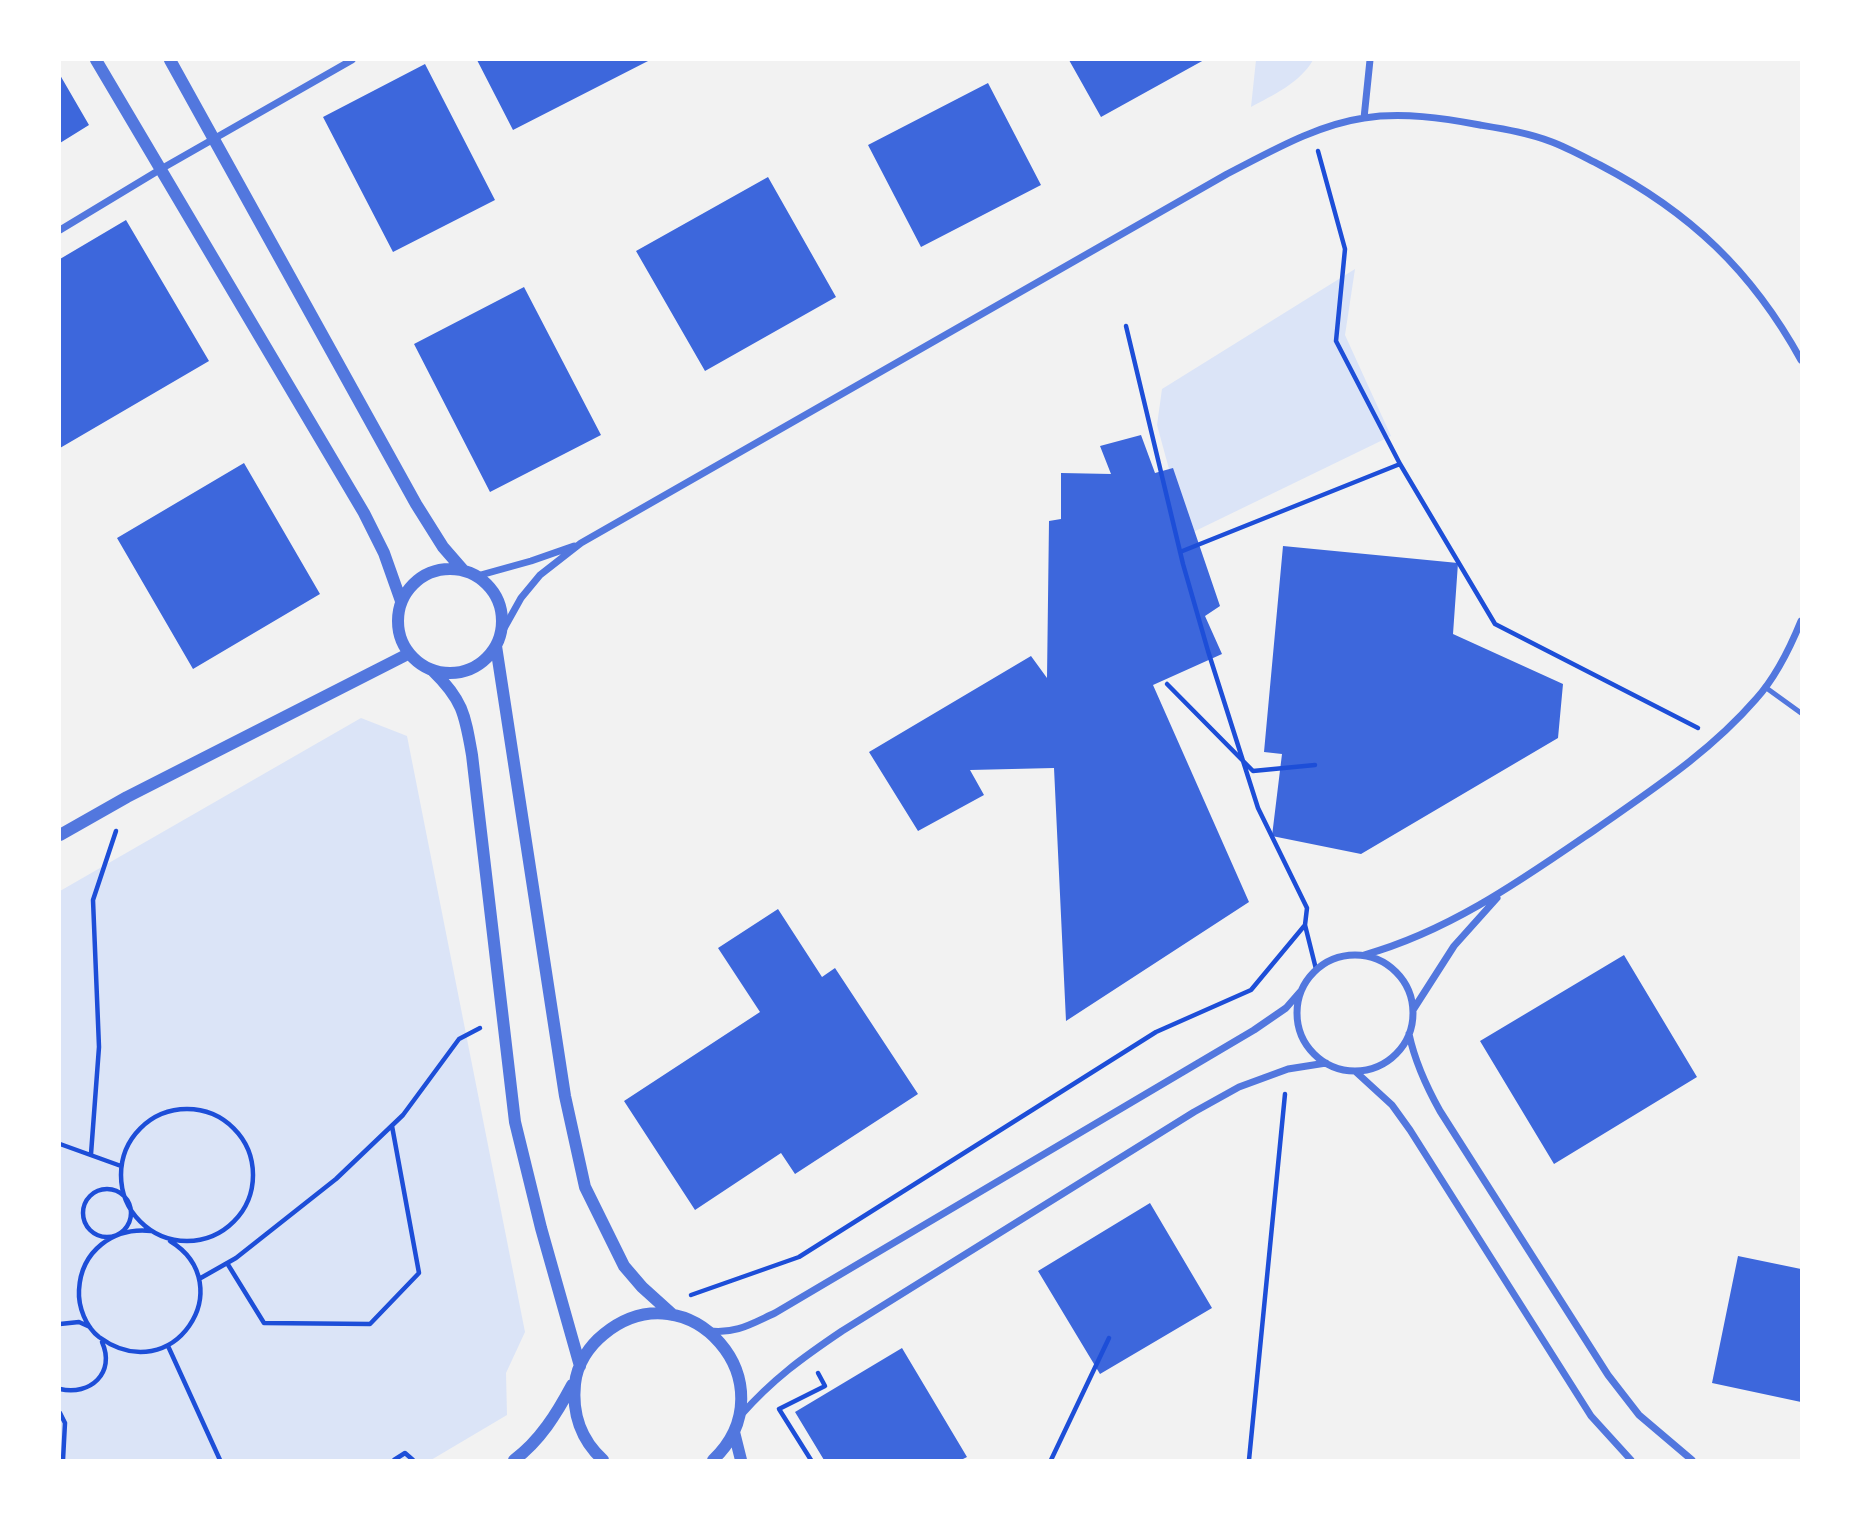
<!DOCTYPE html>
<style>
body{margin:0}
#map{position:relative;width:1861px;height:1520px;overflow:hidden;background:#f2f2f2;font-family:Cabin,sans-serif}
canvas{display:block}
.frame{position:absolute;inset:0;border:61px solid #fff;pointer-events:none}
</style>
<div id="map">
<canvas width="1861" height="1520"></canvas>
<div class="frame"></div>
</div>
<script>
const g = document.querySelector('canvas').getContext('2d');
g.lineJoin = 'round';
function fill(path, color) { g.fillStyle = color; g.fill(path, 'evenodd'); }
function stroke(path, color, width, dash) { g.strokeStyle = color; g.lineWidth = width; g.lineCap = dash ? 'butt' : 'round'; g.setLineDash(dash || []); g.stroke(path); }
fill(new Path2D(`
 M1256,60H1313C1300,83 1273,95 1251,107Z
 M1355,269L1345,335L1391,436L1187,535L1157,425L1162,389Z
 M361,718L407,736L525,1332L506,1373L507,1415L431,1460H60V891Z`), '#dbe4f7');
fill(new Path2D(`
 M477,60H650L513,130Z
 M1069,60H1204L1101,117Z
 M425,64L495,200L393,252L323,117Z
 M60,75L89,125L60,143Z
 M988,83L1041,185L921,247L868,145Z
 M768,177L836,297L705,371L636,251Z
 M126,220L209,361L60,448V259Z
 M524,287L601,435L490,492L414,344Z
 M1141,435L1155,473L1173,468L1220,606L1205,616L1222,654L1153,685L1249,902L1066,1021L1054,768L970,770L984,795L918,831L869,752L1031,656L1047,678L1049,521L1061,519V473L1111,474L1100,446Z
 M244,463L320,594L193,669L117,538Z
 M1283,546L1458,563L1453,634L1563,684L1558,738L1361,854L1272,836L1282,754L1264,752Z
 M778,909L822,977L835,968L918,1094L795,1174L781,1153L695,1210L624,1101L760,1012L718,948Z
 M1624,955L1697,1077L1554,1164L1480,1041Z
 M1150,1203L1212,1308L1100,1374L1038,1271Z
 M1738,1256L1801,1269V1402L1712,1383Z
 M902,1348L967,1457L961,1460H824L795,1412Z`), '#3d67dc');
stroke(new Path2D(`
 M1318,151L1345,249L1336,341L1400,464L1495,624L1698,728
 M1126,326L1183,564L1208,651L1258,808L1307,908L1305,925L1316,969
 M1180,552L1400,464
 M1167,684L1253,771L1315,765
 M121 1175a66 66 0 1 1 132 0a66 66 0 1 1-132 0Z
 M60,1144L121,1166
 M91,1154L99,1047L93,900L116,831
 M83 1213a24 24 0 1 1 48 0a24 24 0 1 1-48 0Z
 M151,1231C113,1227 81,1251 79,1290C78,1307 86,1327 99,1337C173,1391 242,1285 170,1241
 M227,1263L264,1323L370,1324L419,1273L392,1126
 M199,1279L236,1258L336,1179L403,1115L459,1039L480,1028
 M691,1295L799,1257L1156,1032L1251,990L1305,925
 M60,1324L79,1322L90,1327
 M168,1346L220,1460
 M60,1389C90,1396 116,1373 102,1342
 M60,1413L65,1423L63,1460
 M394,1460L405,1453L413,1460
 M811,1460L779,1409L825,1386L818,1373
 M1051,1460L1109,1338
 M1249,1460L1285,1094`), '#1d4ed8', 4.5);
stroke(new Path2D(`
 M1765,687L1801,713`), '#5277de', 5);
stroke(new Path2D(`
 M1364,118L1370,60
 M60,230L161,169L352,60
 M477,576L531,561L574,546
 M502,632L521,598L540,575L581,543L1227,174C1270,152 1316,125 1364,118C1402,112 1443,118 1480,125C1504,129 1529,133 1552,142C1568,148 1584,157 1600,165C1690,212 1752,271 1801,360
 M1297 1013a58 58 0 1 1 116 0a58 58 0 1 1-116 0Z
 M1364,955C1450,931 1523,879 1596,829C1653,789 1710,752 1756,699C1776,677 1790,648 1801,621
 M1413,1010L1454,946L1497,898
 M1409,1034C1415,1062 1426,1086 1440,1111L1608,1375L1639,1415L1692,1460
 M1356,1072L1392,1105L1410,1130L1591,1416L1631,1460
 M709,1331C736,1334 751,1324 775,1313L1254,1030L1286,1008L1300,992
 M741,1415C773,1379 802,1358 842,1331L1194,1112L1239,1087L1288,1069L1326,1063`), '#5277de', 7);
stroke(new Path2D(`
 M96,60L364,513L384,553L401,601
 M170,60L416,504L443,547L463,570
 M398 621a52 52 0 1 1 104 0a52 52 0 1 1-104 0Z
 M496,646L565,1096L585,1187L624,1266L642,1287L673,1315
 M433,671C463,700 465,715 472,755L515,1122L541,1228L580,1366
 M60,835L127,797L408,654
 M734,1432L741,1460
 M514,1460C540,1441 557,1413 572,1385
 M603,1460C581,1440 572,1413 575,1384C577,1364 589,1346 604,1334C689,1265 792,1385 713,1460`), '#5277de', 12);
</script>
